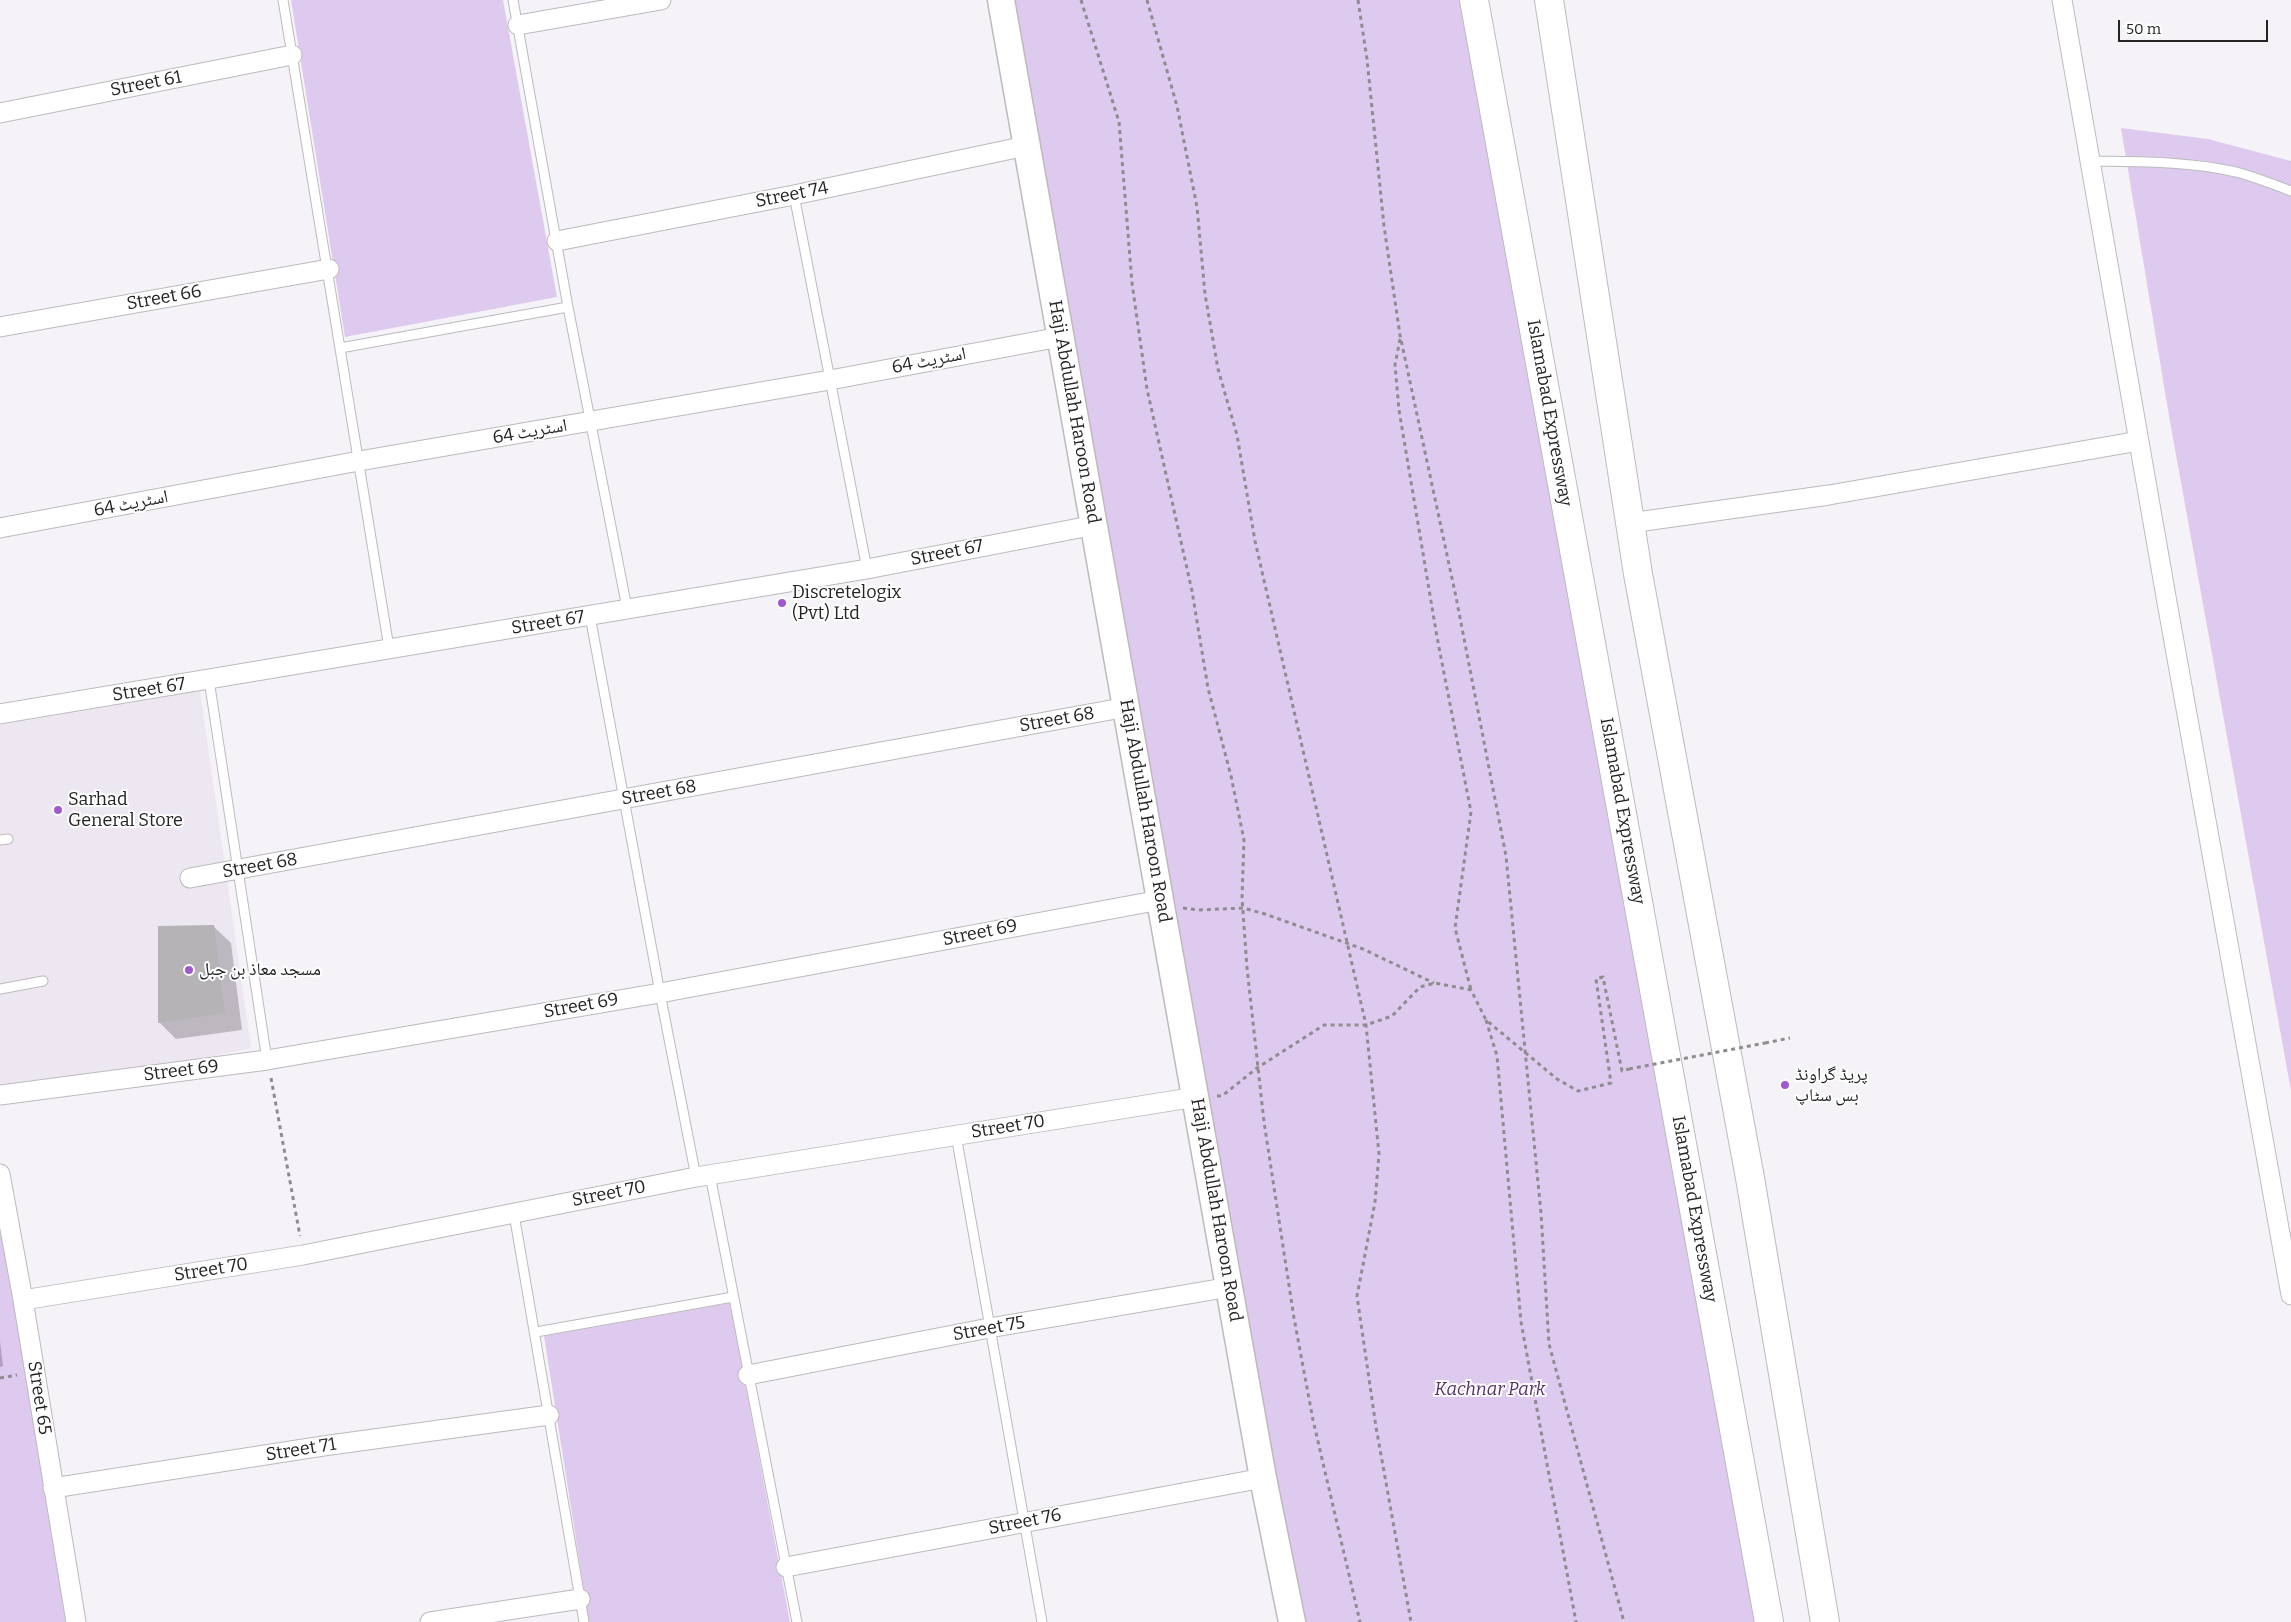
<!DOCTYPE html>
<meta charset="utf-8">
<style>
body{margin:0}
#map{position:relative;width:2291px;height:1622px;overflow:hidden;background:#f5f3f7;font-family:Bitter,serif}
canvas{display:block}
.scale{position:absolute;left:2118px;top:20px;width:150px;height:22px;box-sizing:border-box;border:2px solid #252425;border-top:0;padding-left:6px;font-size:15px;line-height:18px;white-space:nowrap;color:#252425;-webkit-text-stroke:4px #fff;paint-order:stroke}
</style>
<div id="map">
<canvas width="2291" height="1622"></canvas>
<div class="scale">50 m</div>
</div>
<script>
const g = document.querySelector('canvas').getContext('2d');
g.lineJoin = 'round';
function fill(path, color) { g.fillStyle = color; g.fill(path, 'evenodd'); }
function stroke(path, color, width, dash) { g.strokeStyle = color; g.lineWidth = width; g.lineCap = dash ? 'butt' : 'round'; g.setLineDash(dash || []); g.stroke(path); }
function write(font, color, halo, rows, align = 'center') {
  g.font = font + ' Bitter,"Noto Naskh Arabic",serif'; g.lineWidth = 4; g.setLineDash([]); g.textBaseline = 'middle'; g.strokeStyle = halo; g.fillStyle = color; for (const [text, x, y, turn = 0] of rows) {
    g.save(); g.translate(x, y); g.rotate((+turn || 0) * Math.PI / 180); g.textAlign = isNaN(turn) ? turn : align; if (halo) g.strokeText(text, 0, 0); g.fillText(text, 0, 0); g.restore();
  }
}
fill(new Path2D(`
 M200,691L251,1048L0,1100V725Z`), '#ede7f1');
fill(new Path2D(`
 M291,0H503L557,297L345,337Z
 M1012,0H1466L1767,1622H1298Z
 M2121,128L2208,139L2291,161V1091L2169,416Z
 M0,1230L76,1622H0Z
 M730,1303L790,1622H589L544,1336Z`), '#decaee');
fill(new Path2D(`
 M213,926L231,943L242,1030L176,1039L159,1022Z
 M0,1341L3,1366L0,1367Z`), '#0003');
fill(new Path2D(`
 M214,925L225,1013L158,1023V926Z`), '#b5b3b6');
const lane = new Path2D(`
 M283,0L389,648
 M513,0L568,307L627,608
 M2090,161C2139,162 2188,161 2236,172C2255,177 2273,184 2291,191
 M794,195L867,569
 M340,348L568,307
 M590,616L660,993L696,1177
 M209,680L267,1060
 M0,840L8,839
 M0,989L43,981
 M956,1135L1042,1622
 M710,1175L797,1622
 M514,1214L584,1622
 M536,1332L733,1297`);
const street = new Path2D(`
 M2062,0L2168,608L2291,1295
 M518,25L661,0
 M0,113L292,55
 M557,241L794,195L1026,146
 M0,327L329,269
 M1630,523L1829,495L2139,441
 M0,528L359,461L830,380L1060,337
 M0,714L867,569L1095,525
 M190,878L1127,707
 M0,1095L267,1060L660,993L1160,900
 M0,1174L23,1300L76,1622
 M23,1300L303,1255L696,1177L1196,1097
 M748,1375L989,1328L1230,1287
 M53,1488L323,1446L549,1415
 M786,1567L1263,1478
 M430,1622L580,1599`);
const secondary = new Path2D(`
 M1001,0L1160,900L1263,1478L1292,1622`);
const highway = new Path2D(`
 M1474,0L1769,1622
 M1549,0L1638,574L1750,1178L1825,1622`);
stroke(lane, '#bcbabd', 11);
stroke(street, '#bcbabd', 21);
stroke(secondary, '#bcbabd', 29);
stroke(highway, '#bcbabd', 30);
stroke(new Path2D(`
 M1081,0L1119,122L1132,283L1147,389L1192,591L1208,688L1231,776L1244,840L1242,898L1247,968L1264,1122L1294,1318L1313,1420L1360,1622
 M1147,0L1177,106L1197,207L1205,294L1218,369L1237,435L1255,541L1366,1025L1379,1154L1375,1202L1357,1296L1376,1427L1411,1622
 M1358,0L1367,59L1384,226L1400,335L1456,597L1506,856L1541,1213L1549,1344L1624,1622
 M1400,339L1395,365L1399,410L1437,637L1471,812L1455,928L1471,990
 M1183,908L1200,910L1243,908L1265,914L1363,949L1434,983
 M1486,1020L1497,1056L1521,1322L1576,1622
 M1765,1043L1790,1038
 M271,1078L300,1236
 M1217,1096H1222L1257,1068L1324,1025H1366L1392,1016L1420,987L1435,983L1471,990L1486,1020L1557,1079L1578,1091L1611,1083L1596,979L1603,977L1622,1071L1629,1069
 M0,1378L17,1375`), '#8e8c8f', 3, [4, 4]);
stroke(lane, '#fff', 9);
stroke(street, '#fff', 19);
stroke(secondary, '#fff', 26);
stroke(highway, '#fff', 28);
stroke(new Path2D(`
 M1629,1069L1765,1043`), '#8e8c8f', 3, [4, 4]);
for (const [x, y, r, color] of [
 [782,603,5,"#a15ace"],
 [58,810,5,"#a15ace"],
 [189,970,5,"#a15ace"],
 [1785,1085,5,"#a15ace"]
]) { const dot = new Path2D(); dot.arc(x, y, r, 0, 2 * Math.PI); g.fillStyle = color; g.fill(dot); stroke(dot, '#fff', 2); }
write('18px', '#252425', '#fff', [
 ["Street 61",146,84,-11],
 ["Street 74",792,195,-11],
 ["Street 66",164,298,-10],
 ["اسٹریٹ 64",929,361,-11],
 ["Haji Abdullah Haroon Road",1074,412,80],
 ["Islamabad Expressway",1549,413,80],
 ["اسٹریٹ 64",530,432,-10],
 ["اسٹریٹ 64",131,504,-11],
 ["Street 67",947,553,-11],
 ["Street 67",548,623,-9],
 ["Street 67",149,690,-9],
 ["Street 68",1057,720,-10],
 ["Street 68",659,793,-10],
 ["Haji Abdullah Haroon Road",1145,811,80],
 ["Islamabad Expressway",1622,811,80],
 ["Street 68",260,866,-10],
 ["Street 69",980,933,-11],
 ["Street 69",581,1006,-10],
 ["Street 69",181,1071,-7],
 ["Street 70",1008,1127,-9],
 ["Street 70",609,1194,-11],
 ["Islamabad Expressway",1694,1209,80],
 ["Haji Abdullah Haroon Road",1216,1210,80],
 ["Street 70",211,1270,-9],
 ["Street 75",989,1329,-10],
 ["Street 65",39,1398,81],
 ["Street 71",301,1450,-9],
 ["Street 76",1025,1522,-11]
]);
write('18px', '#252425', '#fff', [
 ["Discretelogix",792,593],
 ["(Pvt) Ltd",792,614],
 ["Sarhad",68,800],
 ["General Store",68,821],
 ["مسجد معاذ بن جبل",199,970],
 ["پریڈ گراونڈ",1795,1075],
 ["بس سٹاپ",1795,1096]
], 'left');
write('italic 18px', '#54306d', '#fff', [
 ["Kachnar Park",1490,1390]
]);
</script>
